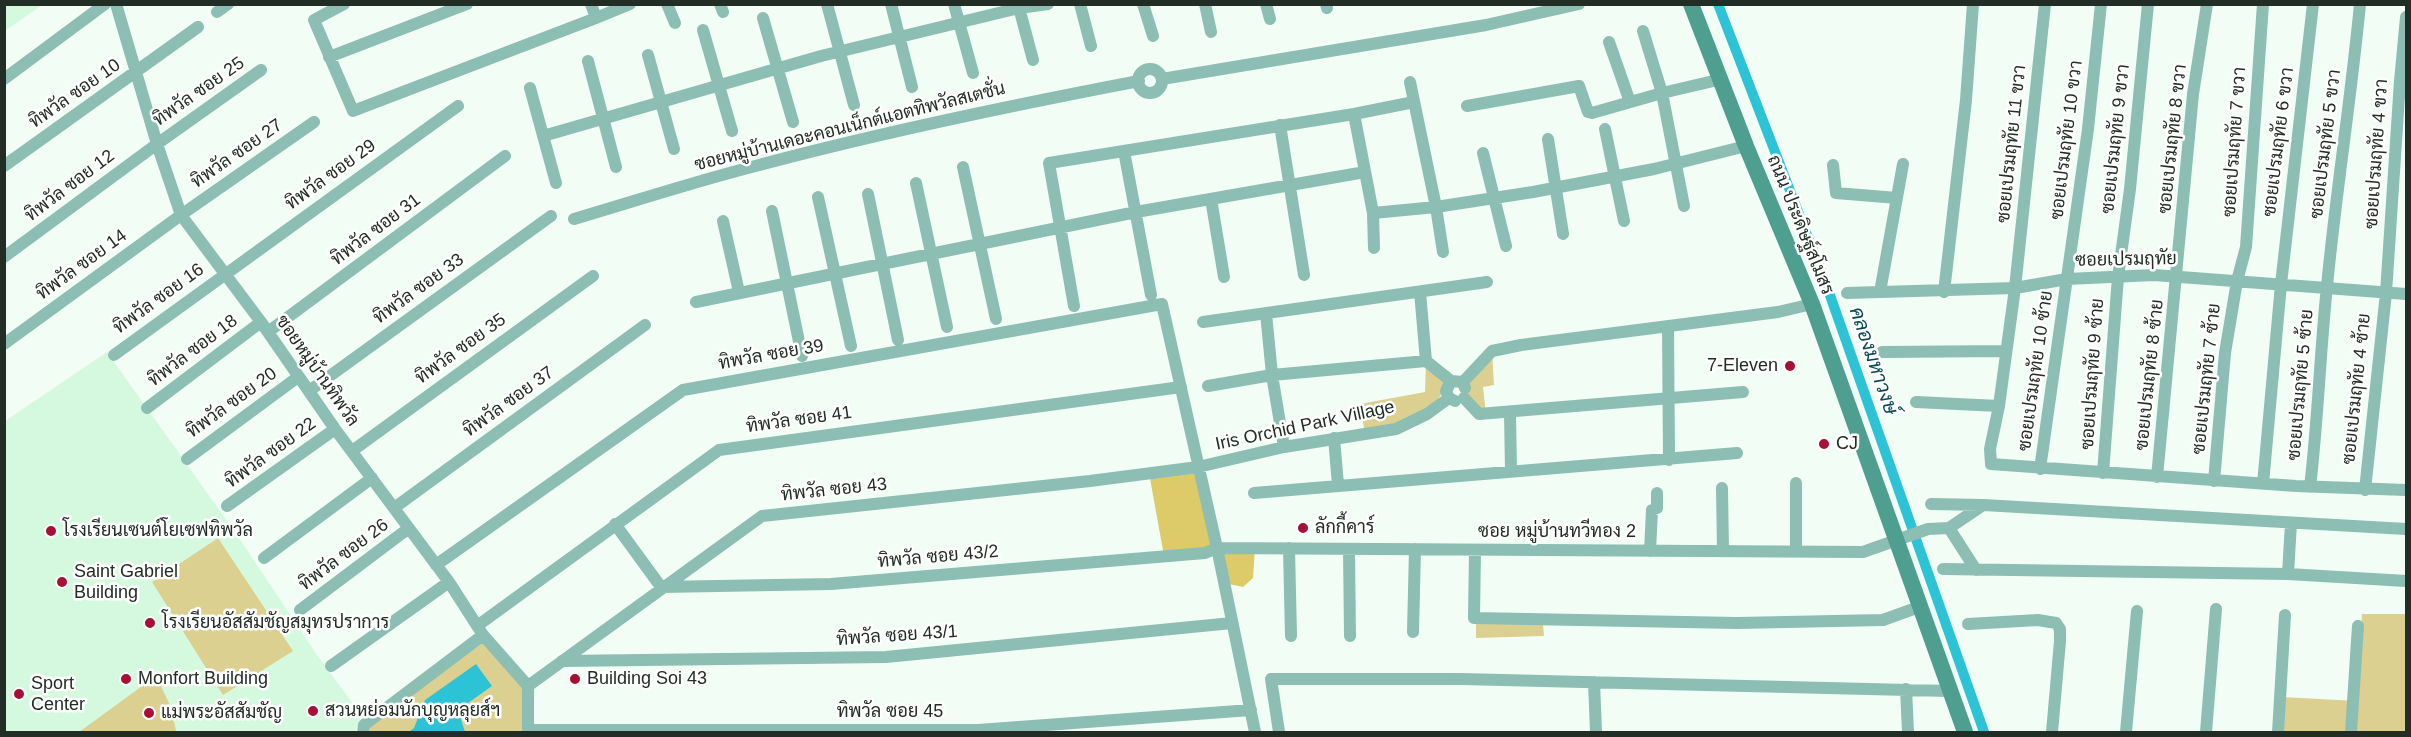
<!DOCTYPE html>
<meta charset="utf-8">
<style>
body{margin:0}
#map{position:relative;width:2411px;height:737px;overflow:hidden;background:#f2fef5;font-family:Arial,sans-serif}
canvas{display:block}
.frame{position:absolute;inset:0;border:6px solid #222d25;pointer-events:none}
</style>
<div id="map">
<canvas width="2411" height="737"></canvas>
<div class="frame"></div>
</div>
<script>
const g = document.querySelector('canvas').getContext('2d');
g.lineJoin = 'round';
function fill(path, color) { g.fillStyle = color; g.fill(path, 'evenodd'); }
function stroke(path, color, width, dash) { g.strokeStyle = color; g.lineWidth = width; g.lineCap = dash ? 'butt' : 'round'; g.setLineDash(dash || []); g.stroke(path); }
function write(font, color, halo, rows, align = 'center') {
  g.font = font + ' Arial,Sarabun,sans-serif'; g.lineWidth = 5; g.setLineDash([]); g.textBaseline = 'middle'; g.strokeStyle = halo; g.fillStyle = color; for (const [text, x, y, turn = 0] of rows) {
    g.save(); g.translate(x, y); g.rotate((+turn || 0) * Math.PI / 180); g.textAlign = isNaN(turn) ? turn : align; if (halo) g.strokeText(text, 0, 0); g.fillText(text, 0, 0); g.restore();
  }
}
fill(new Path2D(`
 M5,4H42V5L5,31Z
 M107,352L235,532L315,652L362,716L355,732H5V421Z`), '#d5f9de');
fill(new Path2D(`
 M1492,351L1494,385L1483,387L1486,414L1464,398L1463,382Z
 M1426,361L1451,381L1427,414L1365,434L1360,404L1425,392Z
 M218,538L293,651L223,695L152,582Z
 M2362,614H2406V732H2281L2283,697L2356,701Z
 M1476,621L1543,624L1544,636L1476,638Z
 M483,635L528,686V732H364Z
 M156,676L171,707L176,731L79,732Z`), '#dcd091');
fill(new Path2D(`
 M1198,467L1217,548H1255L1253,578L1243,587L1224,583L1217,549L1164,556L1149,473Z`), '#ddca68');
fill(new Path2D(`
 M476,664L492,686L458,710L465,732H409L414,728L425,700Z`), '#2dc3d6');
stroke(new Path2D(`
 M1718,4L1826,284L1984,732`), '#2dc3d6', 10);
stroke(new Path2D(`
 M116,4L157,144L181,215L261,322L335,429L449,582L483,635L528,686V732
 M344,4L314,20L353,111L596,18
 M591,4L596,18L630,4
 M667,4L675,23
 M720,4L723,12
 M827,4L854,105
 M891,4L912,87
 M954,4L973,73
 M1018,4L1033,60
 M1080,4L1091,46
 M1143,4L1153,36
 M1205,4L1211,32
 M1266,4L1270,19
 M1326,4L1327,8
 M2045,4L2015,288L1999,406L1990,449L1991,464L2296,486L2406,490
 M217,12L228,4
 M763,18L793,122
 M703,30L732,131
 M1643,31L1662,93L1684,206
 M1609,42L1630,102
 M648,55L674,149
 M329,57L467,4
 M588,61L616,167
 M1138 81a12 12 0 1 1 24 0a12 12 0 1 1-24 0Z
 M4,79L105,4
 M1162,79L1486,25L1579,4
 M1410,82L1436,207L1443,252
 M530,88L556,183
 M1467,106L1579,86L1588,112L1592,113L1662,93L1722,79
 M1354,114L1373,213L1374,248
 M1280,125L1304,275
 M1605,129L1624,221
 M543,136L821,56L1019,8L1048,4
 M1548,139L1563,234
 M1124,151L1151,295
 M1483,153L1506,246
 M1833,165L1836,193L1897,198
 M4,166L198,27
 M963,167L996,319
 M916,183L947,327
 M868,194L898,340
 M818,197L851,346
 M1211,199L1224,277
 M772,211L802,356
 M1373,213L1436,207L1533,192L1654,169L1746,146
 M574,219C632,202 690,183 748,168C877,133 1008,106 1139,81
 M723,221L739,292
 M4,257L157,144L261,70
 M1420,292L1426,361L1451,381L1463,382L1465,388
 M1880,292L1903,164
 M1944,292L1966,100L1973,4
 M1847,293L2015,288L2067,279L2154,275L2406,294
 M696,302L1136,212L1365,172
 M1074,306L1049,163L1354,114L1414,102
 M1266,313L1272,375L1284,447
 M1203,322L1487,282
 M1668,326L1669,460
 M268,332L505,156
 M4,344L181,215L314,122
 M1882,352L2006,351
 M114,355L458,106
 M1451,381L1446,391L1449,398L1455,401
 M1463,382L1492,351L1521,345L1778,312L1812,304
 M1208,386L1272,375L1426,361
 M309,391L551,216
 M1464,398L1479,414L1743,392
 M1916,402L1999,406
 M147,408L261,322
 M1510,413L1511,472
 M1334,438L1338,485
 M352,451L593,276
 M187,459L298,377
 M2040,469L2088,129L2101,4
 M2103,473L2118,277L2130,189L2148,4
 M2157,477L2193,94L2207,4
 M2214,481L2225,353L2237,281L2246,247L2263,4
 M1796,483V551
 M2263,484L2281,284L2313,4
 M2310,487C2318,420 2320,353 2327,286C2336,192 2351,99 2360,4
 M1722,488L1723,551
 M2365,490L2386,293L2400,81L2406,17
 M1254,493L1737,453
 M1931,504L1983,505
 M227,506L335,429
 M394,508L645,325
 M615,524L661,587L831,584L1205,553L1217,548L1863,552L1928,529L1949,528L1983,505L2406,529
 M1949,528L1976,570
 M1289,548L1291,636
 M1349,549L1350,636
 M1475,550L1474,618L1737,623L1883,620L1919,607
 M1650,551L1652,510L1657,508V493
 M264,558L372,478
 M436,565L683,390L1162,304L1217,548L1255,732
 M1943,569L2288,574L2406,581
 M2288,574L2291,523
 M300,610L409,528
 M1968,624L2038,620L2056,623L2060,629V641L2052,732
 M477,626L719,450L1181,387
 M1413,632L1415,549
 M562,661L886,657L1232,623
 M331,666L449,582
 M1594,682L1596,732
 M528,686L762,516L1090,481L1198,467L1284,447L1396,429L1427,414L1449,398
 M1906,689L1908,732
 M528,730H978L1251,710
 M363,732L364,725L483,635
 M1279,732L1271,679H1462L1949,691
 M2126,732L2137,611
 M2206,732L2216,609
 M2278,732L2285,615
 M2351,732L2358,626`), '#8cbeb4', 12);
stroke(new Path2D(`
 M1691,4L1746,146L1812,304L1965,732`), '#4f9f91', 16);
for (const [x, y, r, color] of [
 [1790,366,6,"#a70f35"],
 [1824,444,6,"#a70f35"],
 [1303,528,6,"#a70f35"],
 [51,531,6,"#a70f35"],
 [62,582,6,"#a70f35"],
 [150,623,6,"#a70f35"],
 [126,679,6,"#a70f35"],
 [575,679,6,"#a70f35"],
 [19,694,6,"#a70f35"],
 [313,711,6,"#a70f35"],
 [149,713,6,"#a70f35"]
]) { const dot = new Path2D(); dot.arc(x, y, r, 0, 2 * Math.PI); g.fillStyle = color; g.fill(dot); stroke(dot, '#fff', 2); }
write('18px', '#222d25', '#fff', [
 ["ทิพวัล ซอย 25",199,92,-35],
 ["ทิพวัล ซอย 10",75,94,-35],
 ["ซอยหมู่บ้านเดอะคอนเน็กต์แอตทิพวัลสเตชั่น",850,127,-14],
 ["ซอยเปรมฤทัย 9 ขวา",2116,139,-84],
 ["ซอยเปรมฤทัย 8 ขวา",2173,139,-84],
 ["ซอยเปรมฤทัย 10 ขวา",2067,140,-83],
 ["ซอยเปรมฤทัย 7 ขวา",2235,142,-86],
 ["ซอยเปรมฤทัย 6 ขวา",2279,142,-83],
 ["ซอยเปรมฤทัย 11 ขวา",2012,144,-84],
 ["ซอยเปรมฤทัย 5 ขวา",2326,144,-83],
 ["ทิพวัล ซอย 27",237,154,-35],
 ["ซอยเปรมฤทัย 4 ขวา",2377,154,-86],
 ["ทิพวัล ซอย 29",331,175,-36],
 ["ทิพวัล ซอย 12",70,186,-37],
 ["ถนน ประดิษฐ์สโมสร",1800,225,68],
 ["ทิพวัล ซอย 31",376,230,-37],
 ["ซอยเปรมฤทัย",2126,260,-1],
 ["ทิพวัล ซอย 14",82,265,-36],
 ["ทิพวัล ซอย 33",419,289,-36],
 ["ทิพวัล ซอย 16",159,299,-36],
 ["ทิพวัล ซอย 35",461,349,-36],
 ["ทิพวัล ซอย 18",193,351,-37],
 ["ทิพวัล ซอย 39",771,355,-10],
 ["ซอยหมู่บ้านทิพวัล",317,371,55],
 ["ซอยเปรมฤทัย 10 ซ้าย",2036,371,-82],
 ["ซอยเปรมฤทัย 9 ซ้าย",2093,374,-86],
 ["ซอยเปรมฤทัย 8 ซ้าย",2150,375,-84],
 ["ซอยเปรมฤทัย 7 ซ้าย",2207,379,-84],
 ["ซอยเปรมฤทัย 5 ซ้าย",2301,385,-85],
 ["ซอยเปรมฤทัย 4 ซ้าย",2357,389,-84],
 ["ทิพวัล ซอย 37",509,402,-36],
 ["ทิพวัล ซอย 20",232,403,-36],
 ["ทิพวัล ซอย 41",799,420,-8],
 ["Iris Orchid Park Village",1305,426,-12],
 ["ทิพวัล ซอย 22",271,453,-36],
 ["ทิพวัล ซอย 43",834,490,-6],
 ["ซอย หมู่บ้านทวีทอง 2",1557,532],
 ["ทิพวัล ซอย 26",344,555,-37],
 ["ทิพวัล ซอย 43/2",938,557,-5],
 ["ทิพวัล ซอย 43/1",897,636,-4],
 ["ทิพวัล ซอย 45",890,712]
]);
write('18px', '#222d25', '#fff', [
 ["7-Eleven",1778,366,"right"],
 ["CJ",1836,444],
 ["ลักกี้คาร์",1315,528],
 ["โรงเรียนเซนต์โยเซฟทิพวัล",63,531],
 ["Saint Gabriel",74,572],
 ["Building",74,593],
 ["โรงเรียนอัสสัมชัญสมุทรปราการ",162,623],
 ["Monfort Building",138,679],
 ["Building Soi 43",587,679],
 ["Sport",31,684],
 ["Center",31,705],
 ["สวนหย่อมนักบุญหลุยส์ฯ",325,711],
 ["แม่พระอัสสัมชัญ",161,713]
], 'left');
write('italic 20px', '#0a4952', '#fff', [
 ["คลองมหาวงษ์",1873,361,71]
]);
</script>
